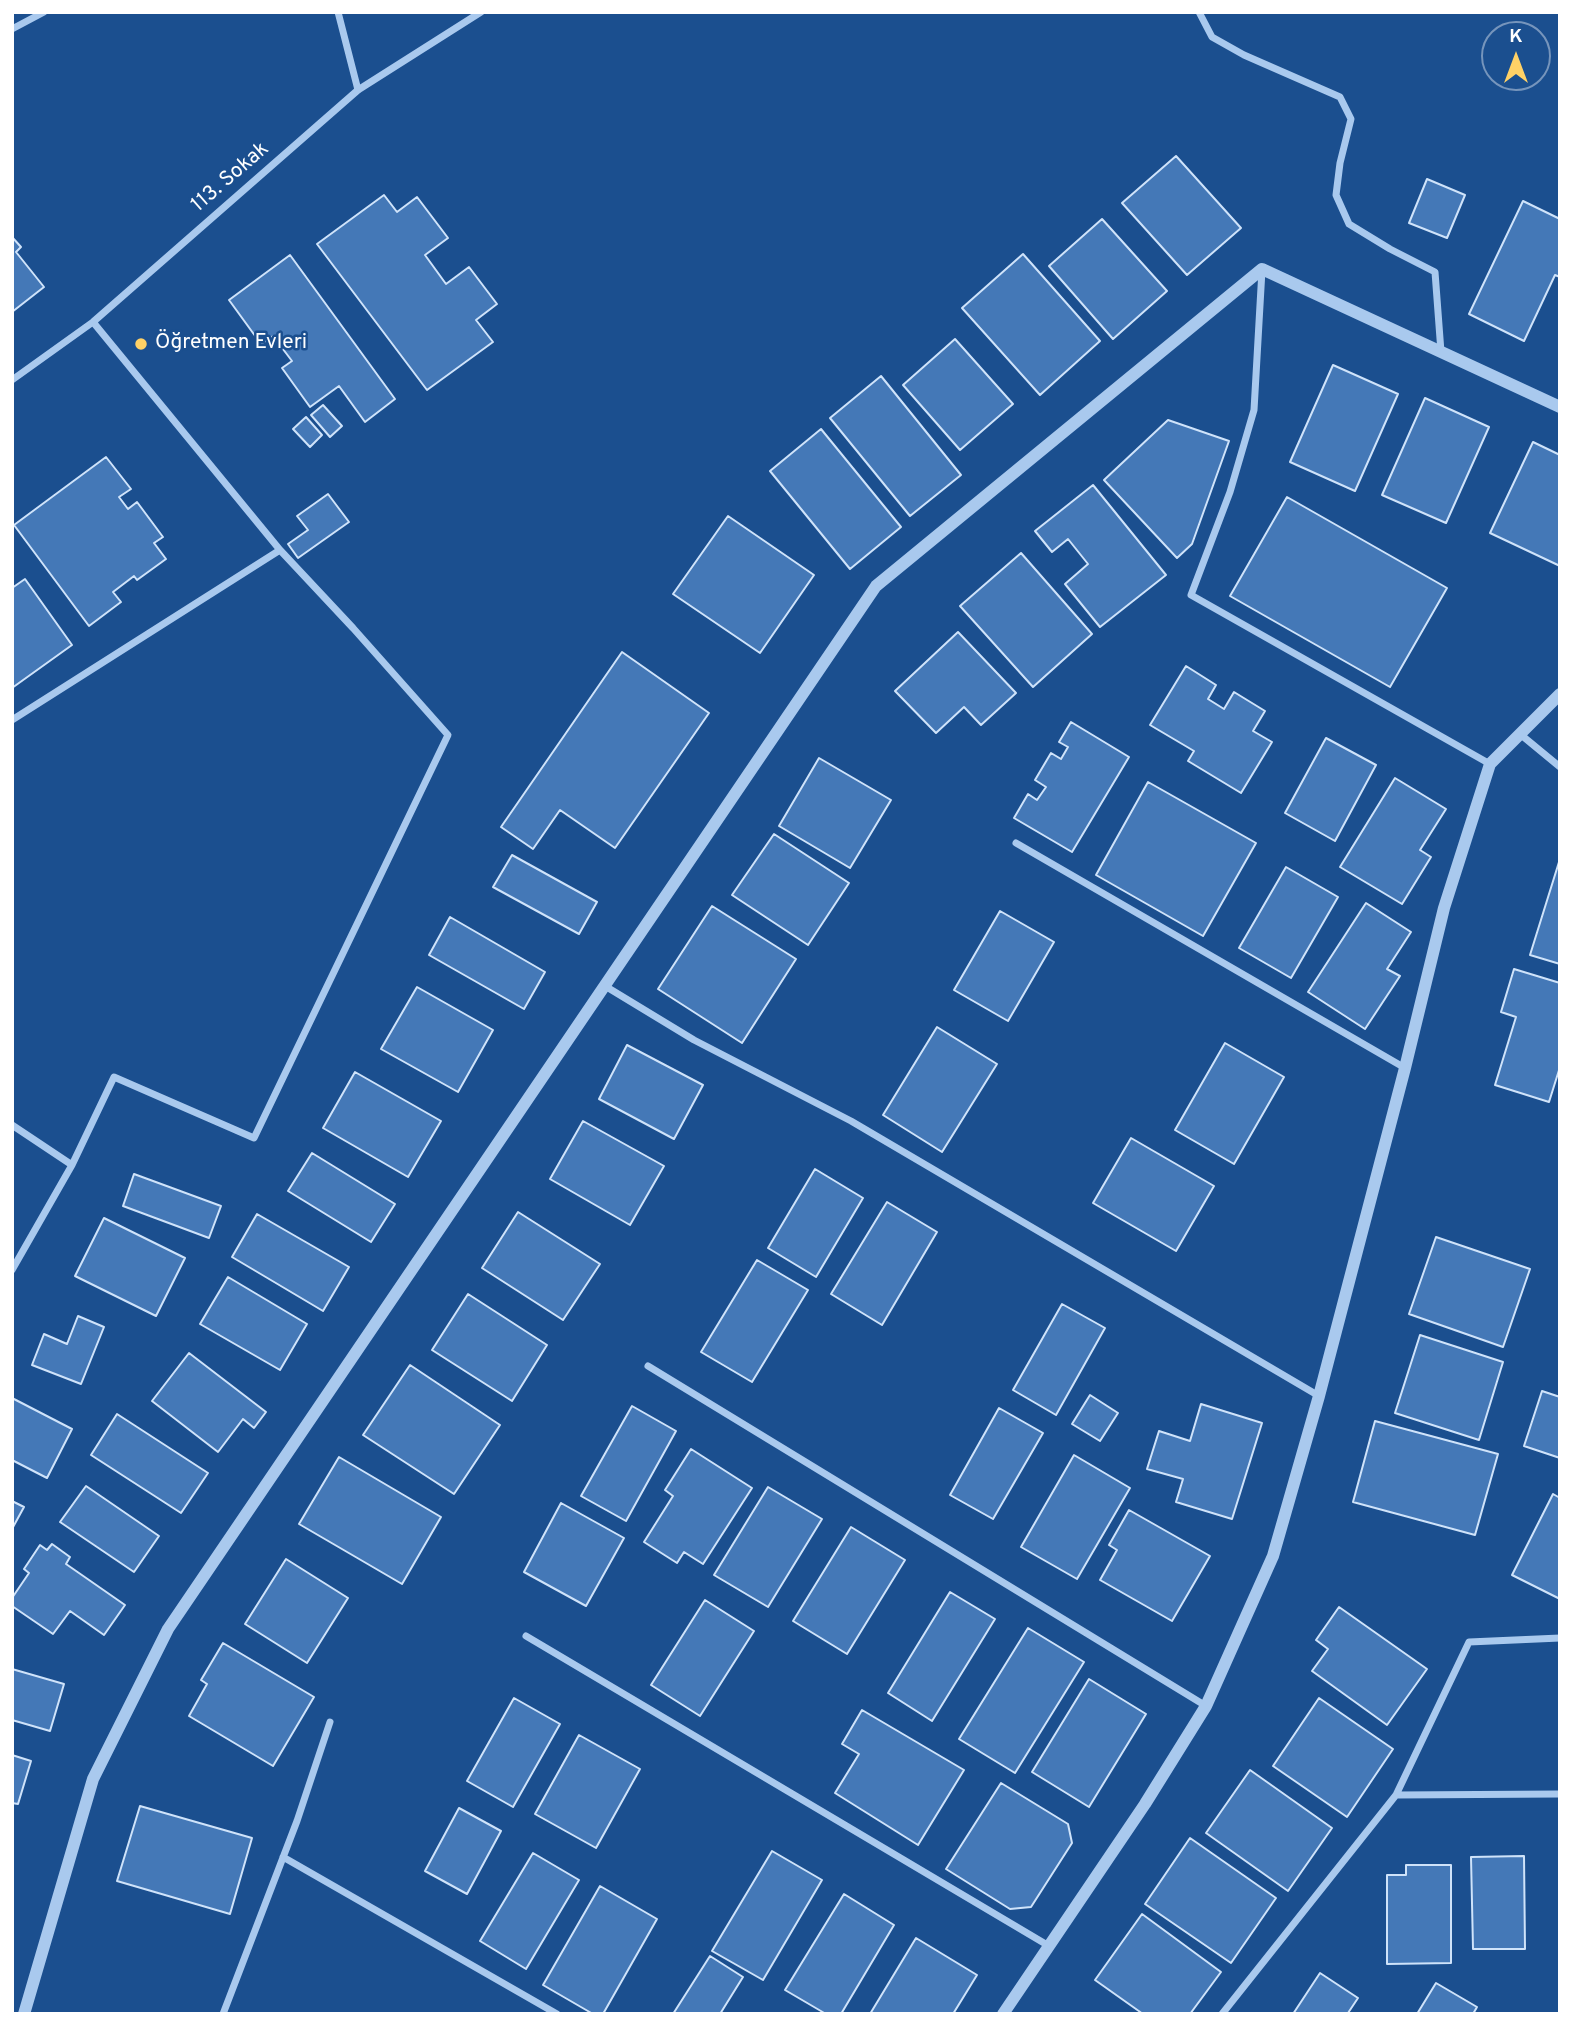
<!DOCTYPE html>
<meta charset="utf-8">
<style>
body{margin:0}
#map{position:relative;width:1572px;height:2026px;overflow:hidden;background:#1b4f8f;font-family:Overpass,sans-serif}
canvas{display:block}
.frame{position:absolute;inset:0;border:14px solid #fff;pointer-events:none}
.north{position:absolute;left:1481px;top:21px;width:70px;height:70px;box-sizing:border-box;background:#1b4f8f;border:2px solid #7695bc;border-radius:50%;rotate:0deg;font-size:19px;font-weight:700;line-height:28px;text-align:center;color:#fff}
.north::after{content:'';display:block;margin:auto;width:24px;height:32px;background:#ffd166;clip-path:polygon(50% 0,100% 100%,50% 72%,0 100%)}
</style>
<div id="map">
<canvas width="1572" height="2026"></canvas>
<div class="frame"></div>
<div class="north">K</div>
</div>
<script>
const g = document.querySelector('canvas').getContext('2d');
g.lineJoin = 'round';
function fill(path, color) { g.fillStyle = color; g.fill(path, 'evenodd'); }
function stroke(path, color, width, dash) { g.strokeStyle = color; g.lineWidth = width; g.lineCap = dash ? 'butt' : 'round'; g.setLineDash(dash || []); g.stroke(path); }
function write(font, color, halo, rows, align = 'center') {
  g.font = font + ' Overpass,sans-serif'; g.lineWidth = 5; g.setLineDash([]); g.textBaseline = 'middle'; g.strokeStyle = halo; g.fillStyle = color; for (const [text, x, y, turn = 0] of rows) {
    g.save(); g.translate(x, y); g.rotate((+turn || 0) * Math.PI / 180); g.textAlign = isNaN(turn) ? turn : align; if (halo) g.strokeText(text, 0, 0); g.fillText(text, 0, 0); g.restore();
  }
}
const building = new Path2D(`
 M1176,156L1241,228L1187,275L1122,203Z
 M1427,179L1465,195L1447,238L1409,223Z
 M384,195L397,212L417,197L448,238L425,255L446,284L469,267L497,304L476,320L493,342L427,390L317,244Z
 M1523,201L1560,219V277L1555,275L1524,341L1469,314Z
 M1102,219L1167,291L1113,339L1049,266Z
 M12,237L21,247L16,252L44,287L12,312Z
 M1023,254L1100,341L1040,395L962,308Z
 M290,255L395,399L365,422L339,386L310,407L282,368L292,361L273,336L261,344L229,300Z
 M955,339L1013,404L960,450L903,385Z
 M1333,365L1398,394L1355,491L1290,462Z
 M881,376L961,475L910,516L830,418Z
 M1425,398L1489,427L1446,523L1382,495Z
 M323,405L342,426L330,437L311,415Z
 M306,417L322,435L310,447L293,429Z
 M1168,420L1229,441L1192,544L1177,558L1104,480Z
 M821,429L901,527L850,569L770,471Z
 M1533,442L1560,455V566L1490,533Z
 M106,457L131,489L119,497L128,509L137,502L163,537L154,543L166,559L137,580L134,576L113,592L121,602L89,626L14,525Z
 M1093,485L1166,575L1100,627L1065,584L1088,564L1068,539L1052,552L1035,531Z
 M328,494L349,522L298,558L288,544L308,530L297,516Z
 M1287,497L1447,588L1390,687L1230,596Z
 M728,516L814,575L760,653L673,594Z
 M1021,553L1092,634L1033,687L960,606Z
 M25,579L72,645L12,688V588Z
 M958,632L1016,693L981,725L964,707L936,733L895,691Z
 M622,652L709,713L615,848L560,810L533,849L501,827Z
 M1186,666L1216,685L1208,699L1224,709L1234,692L1265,711L1253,731L1272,742L1241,793L1188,761L1194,751L1150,725Z
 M1071,722L1129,757L1072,852L1014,818L1028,794L1037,800L1046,787L1035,780L1051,753L1061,759L1068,747L1059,742Z
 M1326,738L1376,765L1335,841L1285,813Z
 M819,758L891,800L850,868L779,826Z
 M1395,778L1446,809L1420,850L1431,857L1402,904L1340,867Z
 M1148,782L1256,843L1203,936L1096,875Z
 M774,834L849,883L808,945L732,895Z
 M512,855L597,902L579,934L493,887Z
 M1559,862H1560V964L1530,955Z
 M1286,867L1338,897L1291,978L1239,948Z
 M1366,903L1411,932L1387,969L1400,976L1365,1029L1308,992Z
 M712,906L796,959L742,1043L658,989Z
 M1000,911L1054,942L1008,1021L954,990Z
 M450,917L545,972L524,1009L429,955Z
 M1514,969L1560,983V1067L1549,1102L1495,1085L1516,1017L1501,1012Z
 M417,987L493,1030L458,1092L381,1049Z
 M937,1027L997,1064L942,1152L883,1115Z
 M1225,1043L1284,1077L1234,1164L1175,1130Z
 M627,1045L703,1085L674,1139L599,1099Z
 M355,1072L441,1121L408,1177L323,1128Z
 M583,1121L664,1166L630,1225L550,1179Z
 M1131,1138L1214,1186L1176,1251L1093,1203Z
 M312,1153L395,1204L371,1242L288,1191Z
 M815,1169L863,1198L816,1277L768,1248Z
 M134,1174L221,1206L209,1238L123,1206Z
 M887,1202L937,1232L882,1325L831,1294Z
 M518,1212L600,1264L563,1320L482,1268Z
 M257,1214L349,1267L323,1311L232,1257Z
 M104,1218L185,1258L156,1316L75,1276Z
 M1436,1237L1530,1269L1503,1347L1409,1314Z
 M757,1260L808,1290L752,1382L701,1352Z
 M228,1277L307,1324L280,1370L200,1324Z
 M468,1294L547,1345L512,1401L432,1350Z
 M1062,1304L1105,1328L1056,1415L1013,1390Z
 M78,1316L104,1327L81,1384L32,1365L44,1334L67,1344Z
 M1420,1335L1503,1362L1479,1440L1395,1413Z
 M189,1353L266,1412L254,1428L243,1419L218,1452L152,1401Z
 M410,1365L500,1425L454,1494L363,1435Z
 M1542,1391L1560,1397V1458L1524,1446Z
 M1090,1395L1118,1413L1100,1441L1072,1424Z
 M12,1398L72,1429L47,1478L12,1460Z
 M1201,1404L1262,1423L1232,1519L1176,1502L1183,1479L1147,1469L1159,1431L1190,1441Z
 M632,1406L676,1431L626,1521L581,1496Z
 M999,1408L1043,1433L993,1519L950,1495Z
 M117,1414L208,1473L181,1513L91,1455Z
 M1375,1421L1498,1454L1475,1535L1353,1502Z
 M691,1449L752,1488L703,1564L684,1552L677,1563L644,1542L673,1496L665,1490Z
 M1074,1455L1130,1488L1077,1579L1021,1547Z
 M339,1457L441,1517L402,1584L299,1524Z
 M86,1486L159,1536L134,1572L60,1522Z
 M768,1487L822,1519L768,1607L714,1575Z
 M1553,1494L1560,1498V1599L1512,1575Z
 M12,1501L24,1507L12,1529Z
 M561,1503L624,1538L586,1606L524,1572Z
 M1129,1510L1210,1556L1172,1621L1100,1580L1117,1550L1109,1545Z
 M851,1527L905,1560L847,1654L793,1621Z
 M52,1544L70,1557L66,1564L125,1605L104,1635L70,1611L53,1634L12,1606V1598L29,1573L24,1569L40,1545L47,1550Z
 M286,1559L348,1598L307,1663L245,1624Z
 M950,1592L995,1619L932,1721L888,1693Z
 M705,1600L754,1631L700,1716L651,1685Z
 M1339,1607L1427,1669L1387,1725L1312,1671L1328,1649L1316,1640Z
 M1028,1628L1084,1662L1015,1773L959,1739Z
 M223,1643L314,1697L273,1766L189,1716L207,1684L201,1680Z
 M12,1669L64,1684L50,1731L12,1720Z
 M1089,1679L1146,1714L1089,1807L1032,1772Z
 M514,1698L560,1724L513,1807L467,1781Z
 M1319,1698L1393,1749L1347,1817L1273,1766Z
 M862,1710L964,1770L918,1845L835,1793L859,1754L842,1744Z
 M579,1735L640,1769L596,1848L535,1814Z
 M12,1755L31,1761L18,1804L12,1803Z
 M1250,1770L1332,1828L1288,1891L1206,1833Z
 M1001,1783L1068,1824L1072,1843L1031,1907L1010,1909L946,1869Z
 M140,1806L252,1838L230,1914L117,1881Z
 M459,1808L501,1831L467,1894L425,1871Z
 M1190,1838L1276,1898L1231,1963L1145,1904Z
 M772,1851L822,1880L763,1980L712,1951Z
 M533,1853L579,1880L526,1969L480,1941Z
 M1524,1856L1525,1949H1473L1471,1857Z
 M1406,1865H1451V1963L1387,1964V1875H1406Z
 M600,1886L657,1919L603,2014H593L543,1985Z
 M844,1894L894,1925L841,2014H826L785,1990Z
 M1142,1914L1221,1972L1190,2014H1143L1095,1980Z
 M916,1938L977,1975L953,2014H870Z
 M710,1956L743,1977L720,2014H673Z
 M1320,1973L1358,1998L1348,2013L1356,2014H1293Z
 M1436,1983L1477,2007L1473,2014H1417Z`);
fill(building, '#4478b7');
stroke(building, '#cfe3fa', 2);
stroke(new Path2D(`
 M338,12L358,90
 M1199,12L1212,37L1244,55L1340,97L1351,119L1340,163L1336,195L1349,224L1390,249L1435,272L1441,352
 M12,29L44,12
 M1262,270L1254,410L1230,492L1191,595L1490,764
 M12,380L93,322L358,90L481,12
 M12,720L280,550L93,322
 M1520,734L1560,767
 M1016,843L1405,1068
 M605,986L694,1040L851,1121L1319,1396
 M12,1125L72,1165L12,1270
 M72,1165L114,1077L254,1138L448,735L353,628L280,550
 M648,1366L1206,1706
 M526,1636L1049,1946
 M1396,1795L1469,1642L1560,1638
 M283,1857L557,2014
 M223,2014L297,1821L330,1722
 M1222,2014L1396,1795L1560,1794`), '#a9c9ee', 7);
stroke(new Path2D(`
 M24,2014L93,1779L168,1629L876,586L1262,269L1560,407
 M1003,2014L1145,1804L1206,1706L1273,1556L1319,1396L1405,1068L1444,908L1490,764L1560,694`), '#a9c9ee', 12);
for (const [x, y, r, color] of [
 [141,344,7,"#ffd166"]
]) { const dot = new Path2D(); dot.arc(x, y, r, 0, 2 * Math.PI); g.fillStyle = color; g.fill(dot); stroke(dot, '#1b4f8f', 2.5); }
write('21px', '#fff', '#1b4f8f', [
 ["113. Sokak",231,178,-41]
]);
write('21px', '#fff', '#1b4f8f', [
 ["Öğretmen Evleri",155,344]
], 'left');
</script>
